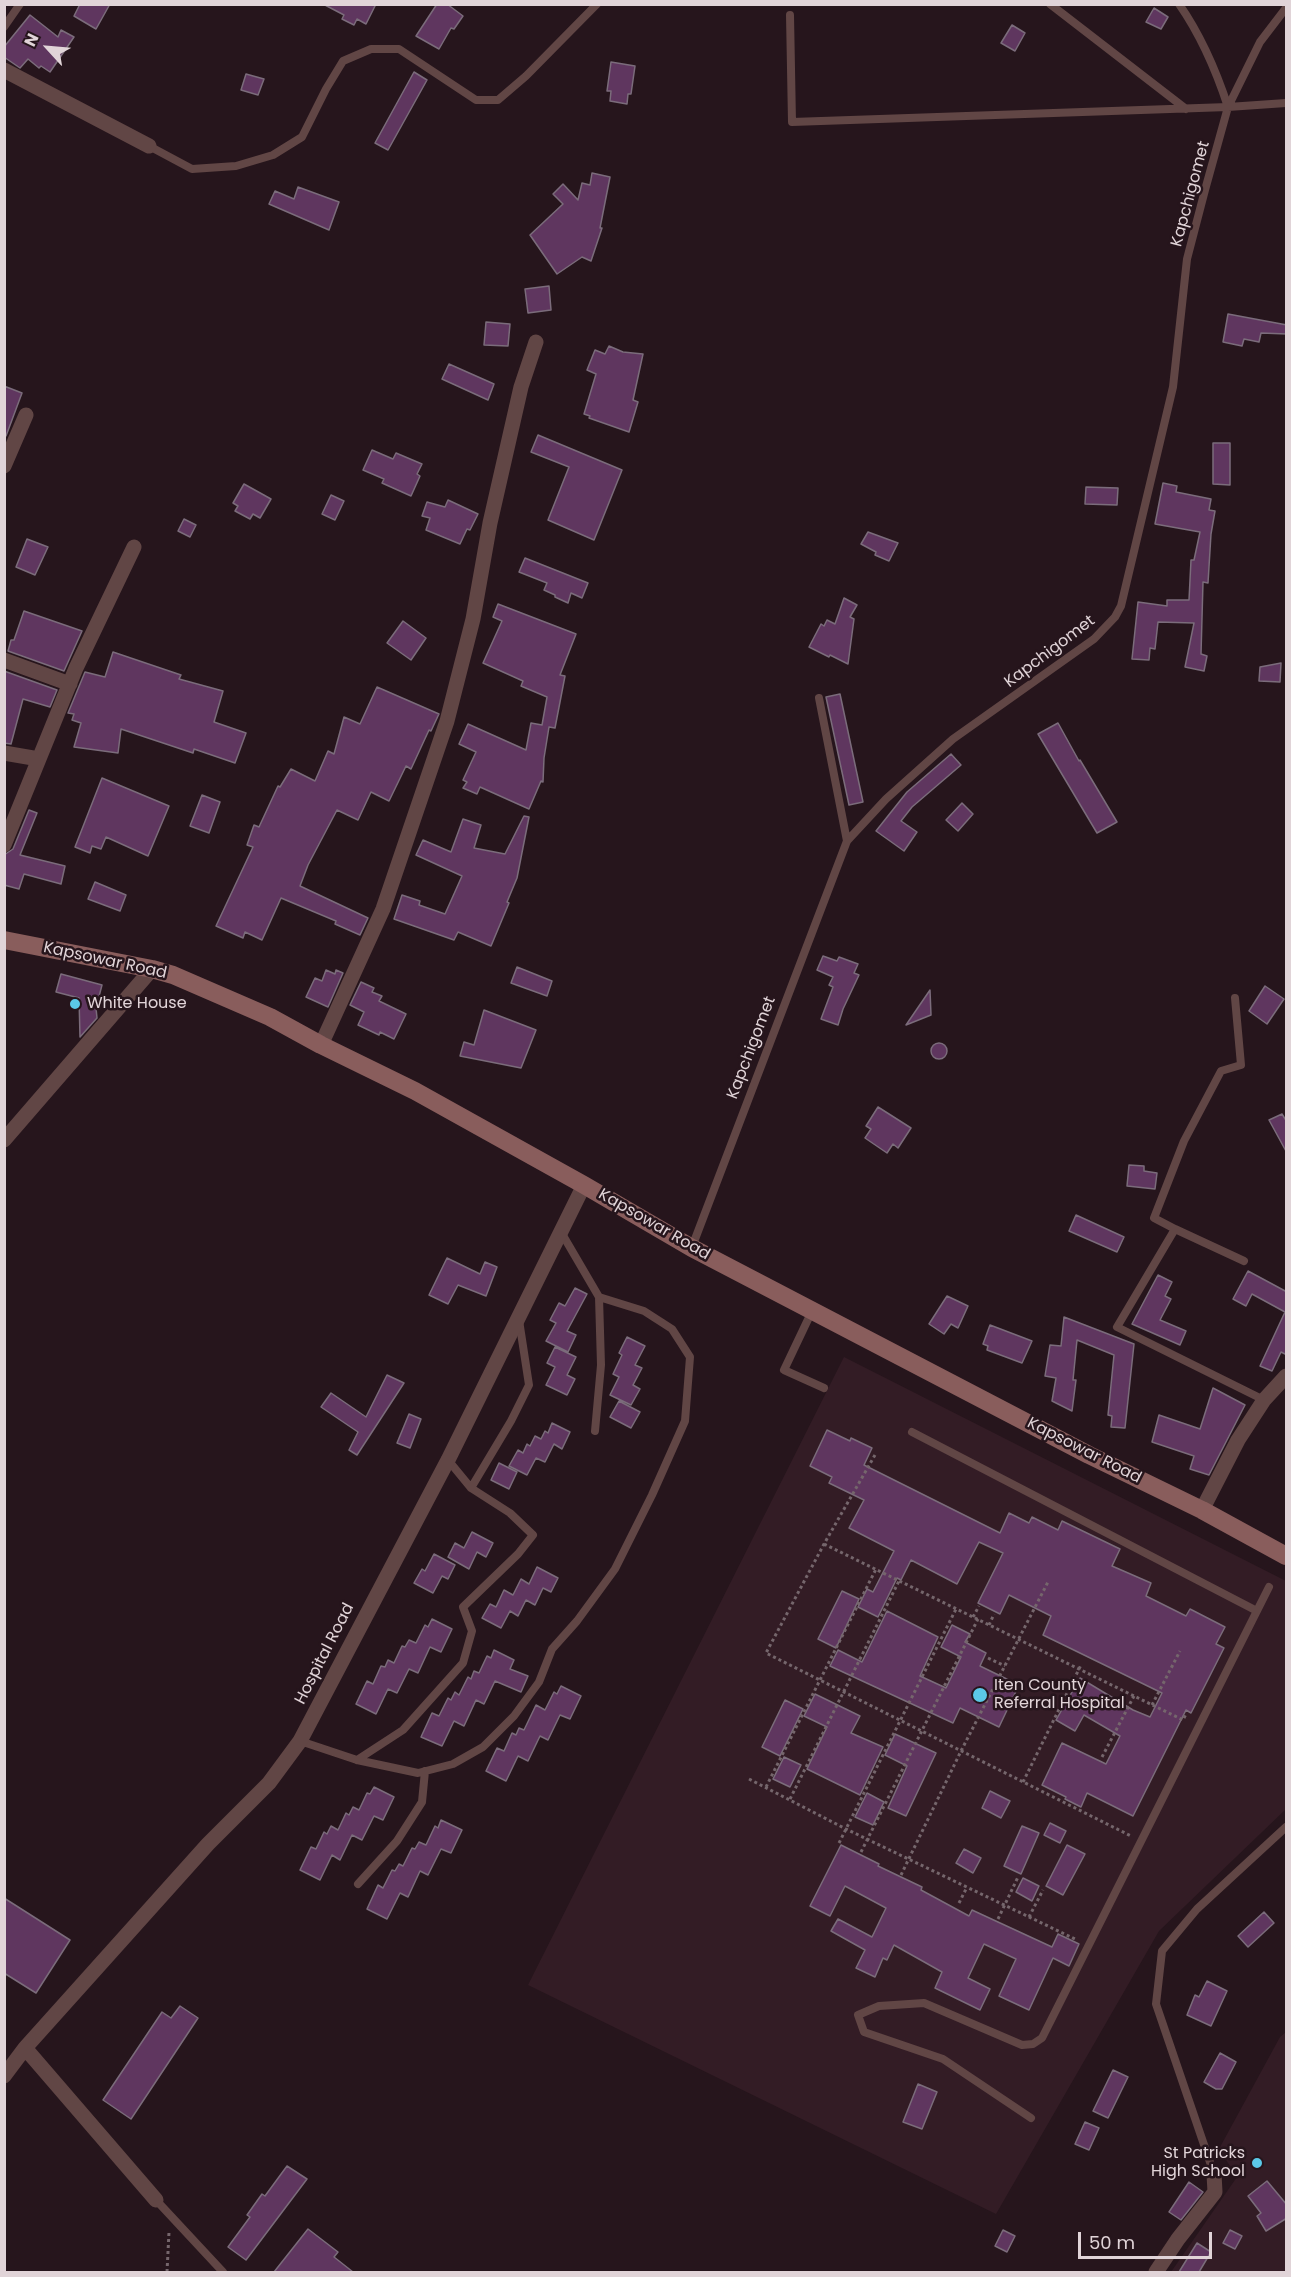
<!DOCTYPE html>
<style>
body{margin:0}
#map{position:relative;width:1291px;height:2277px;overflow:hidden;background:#26151c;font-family:Poppins,sans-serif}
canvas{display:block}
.frame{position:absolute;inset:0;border:6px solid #e1d4d8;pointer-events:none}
.north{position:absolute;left:18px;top:18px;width:60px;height:60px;-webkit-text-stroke:4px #26151c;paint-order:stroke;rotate:296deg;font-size:16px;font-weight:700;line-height:24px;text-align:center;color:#e1d4d8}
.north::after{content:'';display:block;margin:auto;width:21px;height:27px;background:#e1d4d8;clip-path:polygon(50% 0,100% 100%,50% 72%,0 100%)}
.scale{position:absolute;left:1078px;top:2232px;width:134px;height:27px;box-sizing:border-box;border:3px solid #e1d4d8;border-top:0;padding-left:8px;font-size:18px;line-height:21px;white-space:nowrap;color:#e1d4d8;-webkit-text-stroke:4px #26151c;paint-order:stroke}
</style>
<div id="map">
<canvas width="1291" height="2277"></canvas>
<div class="frame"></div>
<div class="north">N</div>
<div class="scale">50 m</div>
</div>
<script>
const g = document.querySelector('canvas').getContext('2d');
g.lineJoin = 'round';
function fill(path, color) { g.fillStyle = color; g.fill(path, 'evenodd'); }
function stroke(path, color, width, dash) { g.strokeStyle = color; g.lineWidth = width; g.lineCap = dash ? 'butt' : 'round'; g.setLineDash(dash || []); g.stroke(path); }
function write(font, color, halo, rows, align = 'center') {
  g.font = font + ' Poppins,sans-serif'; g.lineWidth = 5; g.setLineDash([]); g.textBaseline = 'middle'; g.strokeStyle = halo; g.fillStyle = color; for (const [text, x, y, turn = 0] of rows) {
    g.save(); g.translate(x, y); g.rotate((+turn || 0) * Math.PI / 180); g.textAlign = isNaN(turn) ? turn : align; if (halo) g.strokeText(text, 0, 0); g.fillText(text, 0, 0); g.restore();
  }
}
fill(new Path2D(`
 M844,1357L1286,1581V1809L1159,1931L996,2214L528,1985Z
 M1286,2032V2272H1171L1237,2177L1219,2149L1280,2037Z`), '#331c25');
const building = new Path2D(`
 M80,4H110L96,29L74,16Z
 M323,4H376L366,24L357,19L354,25L342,19L344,15Z
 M437,4H447L463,16L454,29L451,28L439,49L416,36Z
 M1154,8L1168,17L1161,29L1146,22Z
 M30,15L58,37L61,30L74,37L50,72L41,66L39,68L28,59L20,68L4,57V47Z
 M1012,25L1025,33L1015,51L1001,43Z
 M611,62L635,66L631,94H628L627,104L610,101L611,91H607Z
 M414,72L427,80L388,150L375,143Z
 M246,74L264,79L258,95L241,90Z
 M592,173L610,177L600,228H602L591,261L582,257L557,274L530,235L563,204L553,194L563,184L578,200L582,183L590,185Z
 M298,187L339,202L329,230L269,204L275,191L294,199Z
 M549,286L551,310L528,313L525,289Z
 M1228,314L1287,325V334L1261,333L1259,342L1244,339L1242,346L1223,342Z
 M486,322L510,324L508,346L484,345Z
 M609,346L623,352L643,354L633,400L638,402L629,432L589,418L590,416L584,414L596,374L587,370L595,350L605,354Z
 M449,364L494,384L488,400L442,379Z
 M4,386L22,393L6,436H4Z
 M538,435L622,470L594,540L548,520L569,467L531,452Z
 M1213,443H1230V485L1213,484Z
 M372,450L393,459L396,453L422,464L417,474L420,476L411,496L382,483L384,479L363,470Z
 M1163,483L1177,486L1176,492L1211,499L1209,510L1215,511L1211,534L1208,583L1203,582L1201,654L1207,656L1204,671L1185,667L1194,623L1158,622L1155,649L1150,648L1149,660L1132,659L1138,602L1167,606V600H1189L1191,560H1194L1200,532L1155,524Z
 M244,484L271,499L260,518L253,514L250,519L235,511L238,506L233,503Z
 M1086,487L1118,488L1117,505L1085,504Z
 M331,495L344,501L335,520L322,514Z
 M448,500L478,514L470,530L467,529L460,544L426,530L430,518L422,516L427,502L445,507Z
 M184,519L196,525L190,537L178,531Z
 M868,532L898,543L889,561L875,555L876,552L861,544Z
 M27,539L48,547L35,575L16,567Z
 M525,558L588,583L582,598L571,593L568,603L555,597V595L544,590L547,583L519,572Z
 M844,598L857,605L850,617L854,619L848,664L830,655L829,657L809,647L821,624L824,626L827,620L835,624Z
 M498,604L576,634L560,675L565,676L555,728L549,727L544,758L543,782L541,781L529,809L480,787L477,794L463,788L467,782L463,780L476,752L459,744L468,724L526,750L531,723L542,725L547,697L521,686L523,681L483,663L502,621L493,617Z
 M24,611L82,631L64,671L8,651L11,640H14Z
 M403,621L426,638L411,660L387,643Z
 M113,652L181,675L179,679L223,691L214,722L246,733L235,763L194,749L193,753L121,729L118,753L74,747L81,723L72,720L74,714L68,713L85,672L105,677Z
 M1281,663L1280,682L1259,681L1260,667Z
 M4,671L57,690L50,707L23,699L11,744L4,743Z
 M377,687L439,714L438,716L431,731L429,730L411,769L406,766L389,801L371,792L358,820L337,810L308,865L300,886L368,918L360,935L335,924L336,921L281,898L262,940L245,932L243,938L216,926L253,847L247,845L254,825L259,827L278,786L280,787L291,769L315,781L328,751L334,754L344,717L360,724Z
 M840,694L863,802L849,805L826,697Z
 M1058,723L1079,761L1080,760L1117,822L1097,833L1038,734Z
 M951,754L961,765L912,807L901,821L917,832L904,851L876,831L907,792Z
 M102,778L169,806L148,856L106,837L101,849L92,846L90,853L75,847Z
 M202,795L220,802L209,833L190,826Z
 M962,803L973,814L958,831L946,820Z
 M29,810L37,813L20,855L65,866L61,884L24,874L19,889L4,885V855L13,849Z
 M524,816L529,817L517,878L507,902L509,903L491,946L458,932L454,940L394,919L402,895L420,901L419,905L445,914L462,876L416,855L423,840L451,852L463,819L481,825L474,848L505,854Z
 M95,882L126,895L120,911L88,899Z
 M823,956L837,961L839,957L858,964L854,973L859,975L843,1009L838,1025L821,1019L833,987L829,985L833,977L817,970Z
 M517,967L552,981L547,996L511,983Z
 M326,970L335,974L336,970L343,973L328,1007L306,997L315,978L322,981Z
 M61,974L102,985L96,1008L97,1018L80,1037L79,998L56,992Z
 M361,982L374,988L372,992L382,996L379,1001L406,1014L394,1039L380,1032L379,1035L358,1025L364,1012L350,1005Z
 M1265,986L1284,999L1267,1024L1249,1011Z
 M930,990L931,1015L906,1025Z
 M484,1010L536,1030L521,1068L460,1056L464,1042L474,1045Z
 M931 1051a8 8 0 1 1 16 0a8 8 0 1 1-16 0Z
 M878,1107L911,1128L898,1148L893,1144L887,1153L865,1138L871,1129L866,1126Z
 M1282,1114L1287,1122V1153L1269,1120Z
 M1129,1165L1144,1166V1171L1157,1173L1155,1189L1127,1186Z
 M1076,1215L1124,1237L1117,1252L1069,1231Z
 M447,1258L480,1274L485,1262L497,1267L486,1296L458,1285L448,1304L429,1295Z
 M1248,1271L1287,1292V1355L1281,1352L1272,1371L1260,1366L1285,1312L1252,1294L1246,1306L1233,1299Z
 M1158,1275L1172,1282L1165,1296L1171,1299L1160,1320L1186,1331L1180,1345L1132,1324Z
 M575,1288L587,1294L567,1331L576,1335L568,1352L546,1341L556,1323L550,1320L559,1303L565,1306Z
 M947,1296L968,1306L958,1328L951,1324L944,1334L929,1324Z
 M1064,1317L1134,1344L1125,1428L1111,1427L1112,1416L1108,1415L1114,1355L1077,1340L1073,1380H1076L1072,1411L1052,1401L1056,1378L1045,1376L1050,1345L1061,1346Z
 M990,1325L1032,1341L1022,1363L987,1350L988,1346L983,1344Z
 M627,1337L645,1346L635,1365L642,1368L633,1385L640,1389L631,1405L610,1395L619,1377L613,1374L622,1355L619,1353Z
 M555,1347L576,1357L567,1375L575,1379L567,1395L546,1385L555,1367L547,1363Z
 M387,1375L404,1383L357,1455L349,1450L358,1432L321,1407L331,1393L366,1417Z
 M1213,1388L1245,1405L1209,1475L1190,1469L1194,1456L1152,1442L1159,1415L1200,1429Z
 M619,1401L640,1412L631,1428L610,1417Z
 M409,1414L421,1419L410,1448L397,1443Z
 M552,1423L570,1432L562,1449L554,1444L545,1462L536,1458L527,1475L509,1466L518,1450L523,1453L527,1444L530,1446L535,1436L541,1439L545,1431L548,1433Z
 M827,1430L850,1441L851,1438L872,1448L864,1465L1000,1533L1009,1513L1029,1523L1032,1517L1058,1530L1062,1521L1120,1549L1112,1566L1151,1583L1146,1596L1186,1616L1190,1609L1225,1627L1216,1644L1224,1648L1191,1713L1186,1710L1133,1816L1087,1793L1081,1807L1065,1799L1066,1797L1042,1785L1062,1743L1106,1764L1120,1736L1084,1715L1075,1731L1056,1720L1080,1678L1133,1710L1150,1717L1162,1693L1043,1635L1051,1616L1009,1595L1000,1614L978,1603L1003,1553L979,1542L957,1584L911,1560L901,1580L897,1578L878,1617L858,1607L867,1589L873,1592L894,1551L849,1528L864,1500L829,1483L832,1477L810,1466Z
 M499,1463L517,1472L509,1489L491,1480Z
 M472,1532L493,1543L486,1557L477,1552L469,1569L448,1557L455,1543L464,1548Z
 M434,1554L455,1565L448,1579L442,1576L433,1593L414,1583L422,1569L425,1571Z
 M537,1567L558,1578L551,1592L543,1588L535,1605L526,1600L518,1616L510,1611L501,1628L482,1618L490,1604L496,1607L504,1590L513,1595L521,1579L529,1584Z
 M842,1591L859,1599L836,1648L818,1639Z
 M887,1611L938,1637L920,1676L946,1688L961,1657L941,1647L952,1625L970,1634L965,1642L986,1653L980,1666L1019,1685L999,1727L960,1708L953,1723L830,1666L838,1650L862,1662Z
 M432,1619L452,1629L441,1652L430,1647L418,1673L409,1669L397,1693L388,1689L376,1714L356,1704L367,1681L373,1684L381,1666L385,1667L388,1660L394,1663L402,1646L405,1647L409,1640L416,1643L425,1625L428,1627Z
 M494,1650L514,1660L510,1669L528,1676L521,1692L495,1681L484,1704L476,1700L464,1726L454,1721L442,1746L421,1737L432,1713L439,1716L448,1698L451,1700L455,1692L459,1695L468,1677L471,1679L474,1671L479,1673L487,1656L491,1658Z
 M561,1686L581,1696L570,1719L560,1715L548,1740L540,1736L528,1761L518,1756L506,1781L486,1771L497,1748L504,1751L512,1733L516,1735L519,1728L524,1730L536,1705L545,1710L554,1692L557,1694Z
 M815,1694L860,1716L851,1733L883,1747L860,1795L807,1769L827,1727L804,1716Z
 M785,1700L803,1709L780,1756L762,1747Z
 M895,1734L936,1753L906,1816L888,1808L907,1766L885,1755Z
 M784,1757L801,1765L790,1787L773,1779Z
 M374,1787L394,1797L383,1820L374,1816L362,1840L352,1835L340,1860L332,1855L320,1880L300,1870L311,1847L316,1849L324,1832L327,1834L331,1826L338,1830L346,1813L349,1815L353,1807L359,1810L367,1793L370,1794Z
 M990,1791L1010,1801L1001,1818L982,1808Z
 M867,1793L884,1802L873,1825L855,1817Z
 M441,1820L462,1830L451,1853L441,1849L428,1875L420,1871L408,1897L400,1893L387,1919L367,1909L378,1885L383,1888L392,1870L395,1871L399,1864L403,1866L412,1848L415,1849L419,1842L426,1845L435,1826L438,1828Z
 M1050,1823L1066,1831L1060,1843L1044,1835Z
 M1022,1826L1039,1833L1021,1874L1004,1866Z
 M841,1845L879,1864L878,1866L922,1887L921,1890L969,1916L972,1910L1052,1947L1058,1934L1079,1944L1069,1966L1053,1958L1029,2010L999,1996L1016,1959L984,1944L968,1978L990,1989L980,2010L935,1988L942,1972L894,1945L887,1960L883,1958L875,1977L856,1968L865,1950L831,1931L838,1919L872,1937L886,1908L845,1886L830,1916L810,1906Z
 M1067,1845L1085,1854L1063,1895L1046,1886Z
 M964,1849L981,1858L973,1873L956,1863Z
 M1023,1878L1039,1886L1032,1901L1016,1892Z
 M4,1898L70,1940L36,1993L4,1973Z
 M1264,1912L1274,1923L1248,1947L1238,1936Z
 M1207,1981L1227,1991L1211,2026L1187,2015L1195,1995L1199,1997Z
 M180,2006L198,2018L131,2119L103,2100L162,2012L171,2018Z
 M1220,2053L1236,2062L1222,2089H1216L1204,2082Z
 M1113,2070L1128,2077L1108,2118L1093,2111Z
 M918,2084L937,2092L922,2129L903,2122Z
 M1085,2122L1099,2128L1089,2150L1075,2144Z
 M287,2166L307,2179L246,2260L228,2247L250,2217L247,2215L262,2194L265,2196Z
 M1267,2181L1287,2205V2218L1266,2231L1257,2216L1261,2213L1248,2196Z
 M1189,2182L1203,2192L1181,2220L1169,2212Z
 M308,2229L338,2252L334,2257L353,2272H274Z
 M1003,2230L1015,2236L1007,2252L995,2246Z
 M1230,2230L1242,2236L1235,2249L1223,2243Z
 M1197,2243L1211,2252L1199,2272H1179Z`);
fill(building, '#5f365f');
stroke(building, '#7b6c7b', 1.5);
stroke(new Path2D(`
 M875,1455L824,1544L766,1653L1131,1836
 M824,1544L1183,1720L1186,1714
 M973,1617L979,1606
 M989,1625L994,1614
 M988,1658L1005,1666
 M1152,1705L1180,1651
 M1102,1757L1134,1696
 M749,1779L846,1829L1077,1940
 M1023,1782L1081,1665
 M766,1787L876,1569
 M790,1799L899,1581
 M839,1843L956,1609
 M861,1852L978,1619
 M901,1875L961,1751L1049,1580
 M959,1903L967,1887
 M1029,1917L1043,1890
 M998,1919L1018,1877
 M167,2272L169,2232`), '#75666c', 3, [3, 3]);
stroke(new Path2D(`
 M1050,4L1186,109
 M1179,4C1202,37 1216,70 1228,107
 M790,15L792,122L1228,107L1286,103
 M4,27L20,4
 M149,146L192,169L236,166L273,155L302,137L326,89L343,61L371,49H399L476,100H498L526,76L597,4
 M819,698L847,841
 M1235,998L1241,1065L1221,1071L1184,1141L1154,1218L1175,1229L1117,1327L1264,1400
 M1175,1229L1244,1261
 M561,1232L599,1297L601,1365L595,1431
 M692,1247L847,841L886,799L953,739L1094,639L1115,617L1121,606L1173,387L1187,259L1205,190L1228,107L1260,42L1286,8
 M812,1311L784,1370L824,1388
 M912,1432L1257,1611
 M471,1488L511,1421L529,1385L519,1320
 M300,1741L357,1760L418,1773L453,1764L483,1747L514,1716L539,1682L552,1649L577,1621L615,1569L652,1495L685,1421L690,1357L672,1329L644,1311L599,1297
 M357,1760L403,1730L463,1663L472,1631L463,1607L518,1554L533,1535L510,1513L471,1488L448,1460
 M358,1884L397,1841L422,1802L425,1771
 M1031,2118L943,2059L864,2032L858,2015L879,2006L924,2003L1022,2045L1033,2044L1042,2038L1269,1587
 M1214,2174L1156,2004L1162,1951L1197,1909L1286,1827
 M156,2200L223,2272`), '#614645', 8);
stroke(new Path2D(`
 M4,70L149,146
 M4,466L26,415
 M4,660L70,684
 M4,753L39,759
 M4,845L76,668L134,547
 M321,1045L383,909L447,721L473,619L490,523L521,387L536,342
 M4,1140L152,969
 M1202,1510L1238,1440L1264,1400L1286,1376
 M25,2048L156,2200
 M4,2076L25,2048L208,1844L269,1783L300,1741L448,1460L584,1185
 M1156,2272L1178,2239L1215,2192L1214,2174`), '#614645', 15);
stroke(new Path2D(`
 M4,940L152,969L173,975L270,1017L321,1045L415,1091L584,1185L692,1248L1089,1455L1202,1510L1286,1556`), '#895d5c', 18);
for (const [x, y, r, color] of [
 [75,1004,6,"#5bc8e7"],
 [980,1695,8,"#5bc8e7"],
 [1257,2163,6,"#5bc8e7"]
]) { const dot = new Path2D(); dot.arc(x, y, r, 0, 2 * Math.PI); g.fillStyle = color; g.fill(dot); stroke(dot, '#26151c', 2); }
write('16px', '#e1d4d8', '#26151c', [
 ["Kapchigomet",1191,194,-75],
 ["Kapchigomet",1050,652,-37],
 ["Kapsowar Road",105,961,12],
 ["Kapchigomet",752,1048,-69],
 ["Kapsowar Road",654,1225,30],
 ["Kapsowar Road",1084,1451,27],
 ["Hospital Road",325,1654,-63]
]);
write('16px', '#e1d4d8', '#26151c', [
 ["White House",87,1004],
 ["Iten County",994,1686],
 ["Referral Hospital",994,1704],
 ["St Patricks",1245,2154,"right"],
 ["High School",1245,2172,"right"]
], 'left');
</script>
